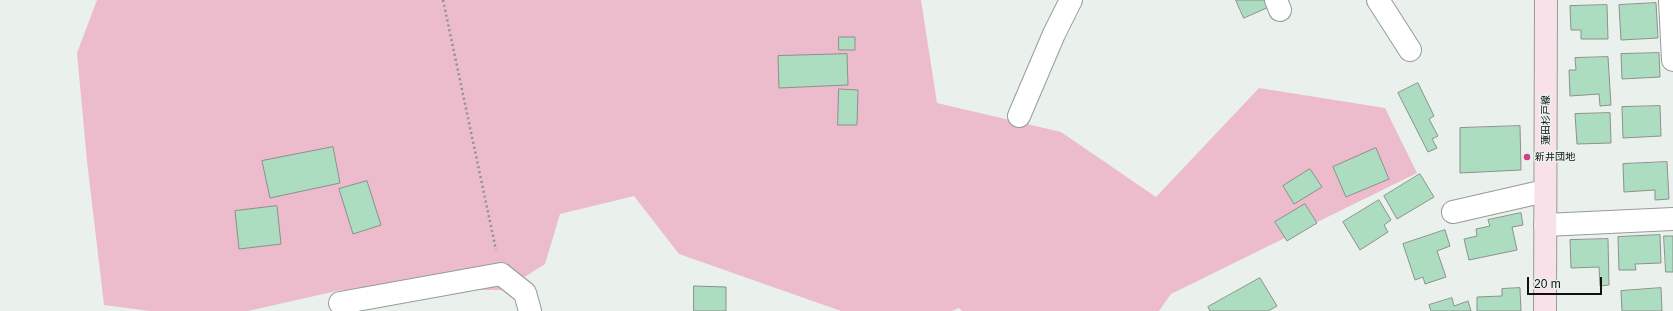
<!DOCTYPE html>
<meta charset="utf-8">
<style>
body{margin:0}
#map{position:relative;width:1673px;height:311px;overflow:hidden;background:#eaf1ec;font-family:Helvetica,sans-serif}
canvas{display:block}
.scale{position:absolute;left:1527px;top:277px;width:75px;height:18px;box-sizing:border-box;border:2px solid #0f1110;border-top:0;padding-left:5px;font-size:12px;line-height:14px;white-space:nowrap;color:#0f1110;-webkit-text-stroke:3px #eaf1ec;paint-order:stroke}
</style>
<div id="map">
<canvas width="1673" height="311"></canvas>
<div class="scale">20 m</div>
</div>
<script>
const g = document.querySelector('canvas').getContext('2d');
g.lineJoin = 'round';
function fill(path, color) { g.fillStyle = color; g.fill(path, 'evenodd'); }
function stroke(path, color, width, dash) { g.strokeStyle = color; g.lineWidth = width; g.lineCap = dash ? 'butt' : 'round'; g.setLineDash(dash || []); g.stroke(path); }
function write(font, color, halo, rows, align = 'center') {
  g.font = font + ' Helvetica,"Noto Sans JP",sans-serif'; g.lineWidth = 3; g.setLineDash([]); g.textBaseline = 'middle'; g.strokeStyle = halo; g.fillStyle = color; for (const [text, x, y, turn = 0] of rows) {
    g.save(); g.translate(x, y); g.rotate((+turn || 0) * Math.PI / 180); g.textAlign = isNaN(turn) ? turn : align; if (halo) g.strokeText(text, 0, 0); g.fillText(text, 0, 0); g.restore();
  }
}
fill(new Path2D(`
 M97,0H921L937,103L1061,132L1156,197L1259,88L1385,108L1417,173L1171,294L1159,311H962L959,308L952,311H841L679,254L634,196L560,214L545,264L504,290H341L248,311H150L104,305L87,161L77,53Z`), '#ecbccc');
const building = new Path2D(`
 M1236,0H1266L1269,7L1244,18Z
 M1656,3L1658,38L1621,40L1619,5Z
 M1607,5L1608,39H1581V30H1571L1570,6Z
 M839,37H855V50H839Z
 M1659,53L1660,77L1622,79L1621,54Z
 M847,54L848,85L779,88L778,56Z
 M1608,57L1611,105L1600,106L1599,94L1570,96L1569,70H1576L1575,58Z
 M1418,83L1434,116L1429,119L1438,136L1432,139L1437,148L1428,152L1398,93Z
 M839,89L858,90L857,125H838Z
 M1660,106L1661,136L1623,138L1622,107Z
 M1610,113L1611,143L1577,144L1575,114Z
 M1520,126L1521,170L1460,173V128Z
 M333,147L340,183L270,198L262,161Z
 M1376,148L1389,179L1346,197L1333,167Z
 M1667,162L1669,199L1655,200V190L1624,192L1623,164Z
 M1310,169L1322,187L1294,204L1283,186Z
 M1420,174L1434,197L1397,219L1384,196Z
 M367,181L381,225L353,234L339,189Z
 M1379,200L1391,220L1384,225L1388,232L1360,250L1343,222Z
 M1305,204L1317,223L1287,241L1275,222Z
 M277,206L281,244L239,249L235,211Z
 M1521,213L1523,225L1512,227L1517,250L1469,260L1464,239L1477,236L1476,229L1490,226L1488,220Z
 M1445,230L1450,246L1437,251L1446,277L1425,284L1423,277L1415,280L1403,244Z
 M1660,235L1661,263L1635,264L1636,270H1619L1618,237Z
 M1664,236H1673V272H1666Z
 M1608,239L1609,285L1600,286L1599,267L1571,268L1570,240Z
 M1260,278L1277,306L1268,311H1210L1208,307Z
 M694,286L726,287V311H694Z
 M1520,288L1521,311H1477V297L1502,296V289Z
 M1661,288L1662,311H1622L1621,291Z
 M1452,298L1454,306L1468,301L1471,311H1431L1429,305Z`);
fill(building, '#acddc0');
stroke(building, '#8b918d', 1);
const minor = new Path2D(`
 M1276,0L1280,10
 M1378,0L1410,50
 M1670,0L1673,60
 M1019,116L1054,34L1071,0
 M1453,212L1545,191
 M1545,225L1673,219
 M340,303L501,274L525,293L530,311`);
const secondary = new Path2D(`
 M1545,311L1546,0`);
stroke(minor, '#969c98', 24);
stroke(secondary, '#969c98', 24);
stroke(new Path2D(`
 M443,0L496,250`), '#8e9390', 2.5, [2, 3]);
stroke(minor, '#fff', 22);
stroke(secondary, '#f8e1e9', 22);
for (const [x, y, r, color] of [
 [1527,157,4,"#cb4380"]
]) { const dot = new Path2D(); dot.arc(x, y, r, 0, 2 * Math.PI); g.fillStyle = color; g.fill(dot); stroke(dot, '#eaf1ec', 1.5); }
write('10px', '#0f1110', '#eaf1ec', [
 ["蓮田杉戸線",1546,120,-90]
]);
write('10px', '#0f1110', '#eaf1ec', [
 ["新井団地",1535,157]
], 'left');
</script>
